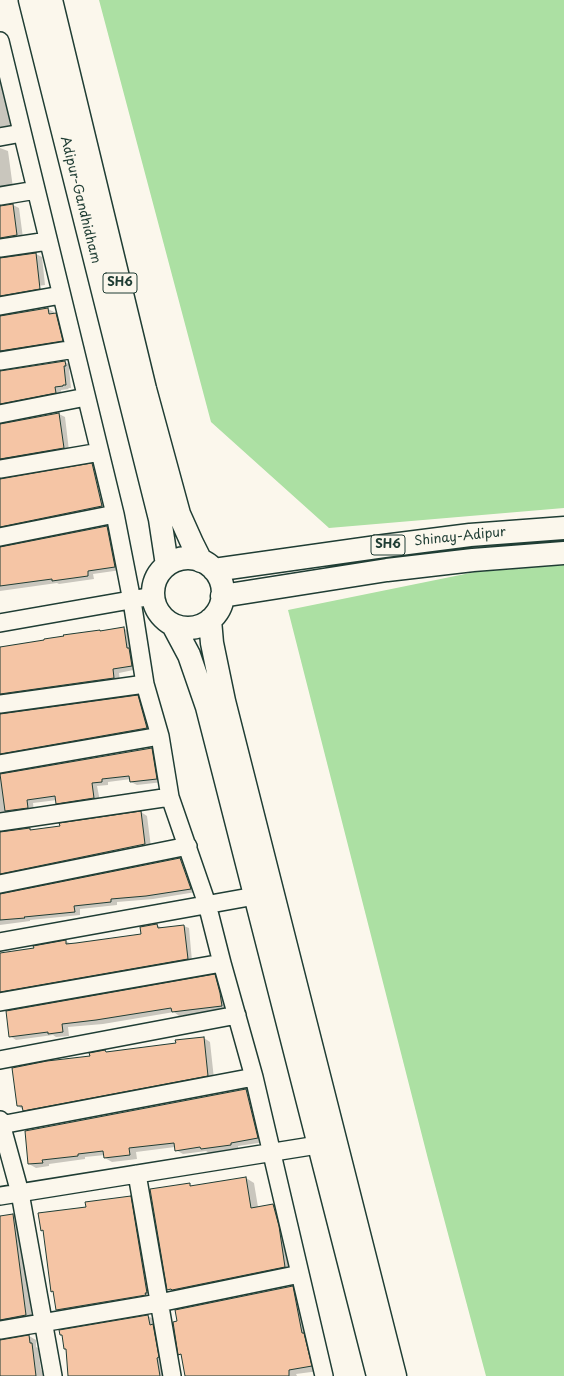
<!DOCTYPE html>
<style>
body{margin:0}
canvas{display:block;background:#fbf7ec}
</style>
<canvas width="564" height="1376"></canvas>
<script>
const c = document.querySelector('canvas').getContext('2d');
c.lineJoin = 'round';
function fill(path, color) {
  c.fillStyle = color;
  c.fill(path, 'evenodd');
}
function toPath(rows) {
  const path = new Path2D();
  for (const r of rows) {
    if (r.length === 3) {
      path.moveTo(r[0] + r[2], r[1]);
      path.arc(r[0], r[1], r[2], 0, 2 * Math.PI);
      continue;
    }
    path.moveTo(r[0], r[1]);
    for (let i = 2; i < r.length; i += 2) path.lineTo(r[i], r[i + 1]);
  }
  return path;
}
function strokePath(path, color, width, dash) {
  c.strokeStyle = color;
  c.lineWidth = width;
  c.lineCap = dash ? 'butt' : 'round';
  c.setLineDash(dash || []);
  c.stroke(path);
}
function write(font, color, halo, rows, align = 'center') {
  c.font = font + ' "Playpen Sans",sans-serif';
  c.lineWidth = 3;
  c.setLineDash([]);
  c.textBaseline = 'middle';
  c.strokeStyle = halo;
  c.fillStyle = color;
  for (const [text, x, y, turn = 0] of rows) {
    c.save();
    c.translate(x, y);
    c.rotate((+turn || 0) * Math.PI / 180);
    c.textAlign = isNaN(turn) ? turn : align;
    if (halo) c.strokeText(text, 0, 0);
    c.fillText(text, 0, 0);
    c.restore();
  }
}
const green = toPath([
 [99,0,564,0,564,508,329,528,211,422],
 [564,565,564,1376,486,1376,428,1159,288,610,475,572]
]);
const shadow = toPath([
 [0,73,3,74,12,129,0,132],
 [0,148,8,151,13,188,0,191],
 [13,205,19,208,23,238,0,243,0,206],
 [36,254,42,257,45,285,0,291,0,259],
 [48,309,54,312,54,314,62,317,68,344,0,356,0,317],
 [65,362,71,365,71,369,69,369,71,388,68,388,69,389,61,390,62,396,0,409,0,372],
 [59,414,65,417,69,451,0,464,0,425],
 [92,464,98,468,108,509,0,532,0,480],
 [107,527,113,530,121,570,93,574,94,579,59,584,57,583,0,591,0,548],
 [123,628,130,632,138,669,119,673,120,681,0,700,0,647,2,647],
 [138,696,144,700,153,731,0,760,0,715],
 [152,749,158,752,163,782,137,785,131,782,131,779,108,782,108,785,97,786,100,801,64,807,57,803,57,800,33,803,34,811,0,819,0,775],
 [141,812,147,816,151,847,0,879,0,832,30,829,34,831,61,827,60,824],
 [180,859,186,862,196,892,153,899,117,902,117,905,80,909,80,915,30,920,30,921,0,925,0,895],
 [157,925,162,928,184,926,189,928,192,961,4,994,0,992,0,954,35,948,66,941,71,944,142,935],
 [215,975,221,979,228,1009,179,1016,174,1012,103,1024,68,1027,69,1036,56,1037,53,1035,16,1040,10,1036],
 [204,1038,210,1042,214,1079,29,1114,18,1106,91,1056,105,1051,108,1053,177,1044],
 [246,1090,253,1094,265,1142,238,1146,238,1149,209,1153,206,1151,183,1154,176,1150,175,1147,136,1152,137,1159,112,1162,105,1158,105,1155,85,1157,85,1159,49,1164,49,1166,36,1168,29,1164,26,1131],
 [246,1178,254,1183,258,1207,273,1205,281,1210,293,1271,176,1294,168,1289,190,1185,193,1187],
 [130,1197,138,1201,154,1297,64,1314,57,1310,54,1292,52,1291,44,1231,42,1230],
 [13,1215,20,1219,32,1319,0,1326,0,1217],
 [292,1287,301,1291,319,1371,296,1374,297,1376,186,1376,183,1356,179,1354],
 [148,1316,155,1320,165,1376,69,1376,67,1350,65,1349,63,1336,61,1335],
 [29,1336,36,1340,36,1347,38,1348,41,1370,43,1371,43,1376,0,1376,0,1341]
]);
const building = toPath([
 [13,204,17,235,0,238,0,206,13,204],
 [36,253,40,289,0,296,0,258,36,253],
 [48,308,49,314,56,313,63,341,0,351,0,316,48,308],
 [65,361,66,366,64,366,66,385,63,385,63,386,55,387,56,393,0,404,0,371,65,361],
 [59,413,64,448,0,459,0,424,59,413],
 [92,463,102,506,0,527,0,479,92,463],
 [107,526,115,567,88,571,88,576,52,581,52,579,0,586,0,547,107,526],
 [124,627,127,648,129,648,132,666,113,669,114,678,0,694,0,647,44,640,44,639,64,636,63,635,100,630,100,631,124,627],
 [138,695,147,728,0,754,0,714,138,695],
 [152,748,157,779,130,782,129,776,102,779,102,782,92,783,94,798,56,804,55,796,27,800,28,808,5,811,0,774,152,748],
 [141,811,145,844,0,874,0,832,30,828,30,830,60,826,59,823,141,811],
 [180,858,191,889,146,896,111,899,111,902,74,906,75,912,24,917,25,918,0,920,0,894,180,858],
 [157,924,158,928,184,925,188,959,0,992,0,953,34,948,33,946,66,940,66,944,76,943,141,934,140,927,157,924],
 [215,974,220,993,222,1006,172,1012,171,1008,96,1020,62,1024,63,1032,48,1034,48,1032,9,1037,6,1011,215,974],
 [204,1037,208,1076,23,1111,22,1106,17,1106,12,1068,47,1061,90,1056,89,1053,105,1050,106,1052,176,1043,175,1040,204,1037],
 [246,1089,258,1138,231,1143,231,1145,201,1149,200,1147,175,1151,174,1143,129,1148,130,1155,104,1158,103,1151,78,1154,78,1156,42,1160,43,1163,28,1164,25,1131,246,1089],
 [246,1177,251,1208,273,1204,279,1226,285,1267,172,1290,171,1289,167,1290,150,1189,190,1183,190,1186,246,1177],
 [131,1196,147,1293,145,1293,146,1295,56,1310,53,1291,51,1292,43,1230,41,1231,38,1213,86,1207,85,1202,131,1196],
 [13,1214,26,1315,0,1320,0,1216,13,1214],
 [293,1286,302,1333,304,1333,312,1366,289,1370,289,1376,185,1376,181,1354,178,1355,173,1322,177,1321,175,1310,293,1286],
 [148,1315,150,1325,153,1324,159,1357,157,1358,160,1376,68,1376,66,1349,64,1349,62,1335,60,1335,59,1330,148,1315],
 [29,1335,30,1343,32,1343,36,1376,0,1376,0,1340,29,1335]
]);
const minor = toPath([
 [0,41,115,514,132,601,145,684,160,736,170,797,207,904,222,963,254,1077,324,1376],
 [0,137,22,133],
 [0,196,36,190],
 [0,248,48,241],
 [0,306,61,295],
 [0,361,75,349],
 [0,414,86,397],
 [0,469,100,452],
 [0,537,115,514],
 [0,623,153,596],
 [0,704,145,684],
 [0,764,160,736],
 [0,822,170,797],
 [0,884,188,846],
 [0,942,255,896],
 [0,1002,222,963],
 [0,1060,237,1015],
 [0,1120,20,1193,53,1376],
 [1,1125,254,1077],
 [137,1174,172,1376],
 [0,1196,330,1143],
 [0,1330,159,1303,300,1274]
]);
const major = toPath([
 [30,0,160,519,167,565],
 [51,0,145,389,179,514,192,543,201,561],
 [188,593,35],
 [214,570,384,546,470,535,564,528],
 [222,596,387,570,473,560,564,553],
 [210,620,212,643,224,701,395,1376],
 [173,625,189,655,207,707,378,1376]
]);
const shields = [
 [120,283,34],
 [388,545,34]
];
const shieldNames = [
 ["SH6",120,283],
 ["SH6",388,545]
];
const streetNames = [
 ["Adipur-Gandhidham",80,200,76],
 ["Shinay-Adipur",460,537,-6]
];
fill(green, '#ace0a3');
fill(shadow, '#0003');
fill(building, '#f5c5a5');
strokePath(building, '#1f3d34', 1);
strokePath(minor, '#1f3d34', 20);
strokePath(major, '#1f3d34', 25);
strokePath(minor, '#fbf7ec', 17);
strokePath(major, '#fbf7ec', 22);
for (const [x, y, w] of shields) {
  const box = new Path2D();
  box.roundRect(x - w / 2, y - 10, w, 20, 3);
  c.fillStyle = '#fbf7ec';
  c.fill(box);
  strokePath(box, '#1f3d34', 1);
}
write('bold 12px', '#1f3d34', null, shieldNames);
write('13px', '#1f3d34', '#fbf7ec', streetNames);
</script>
